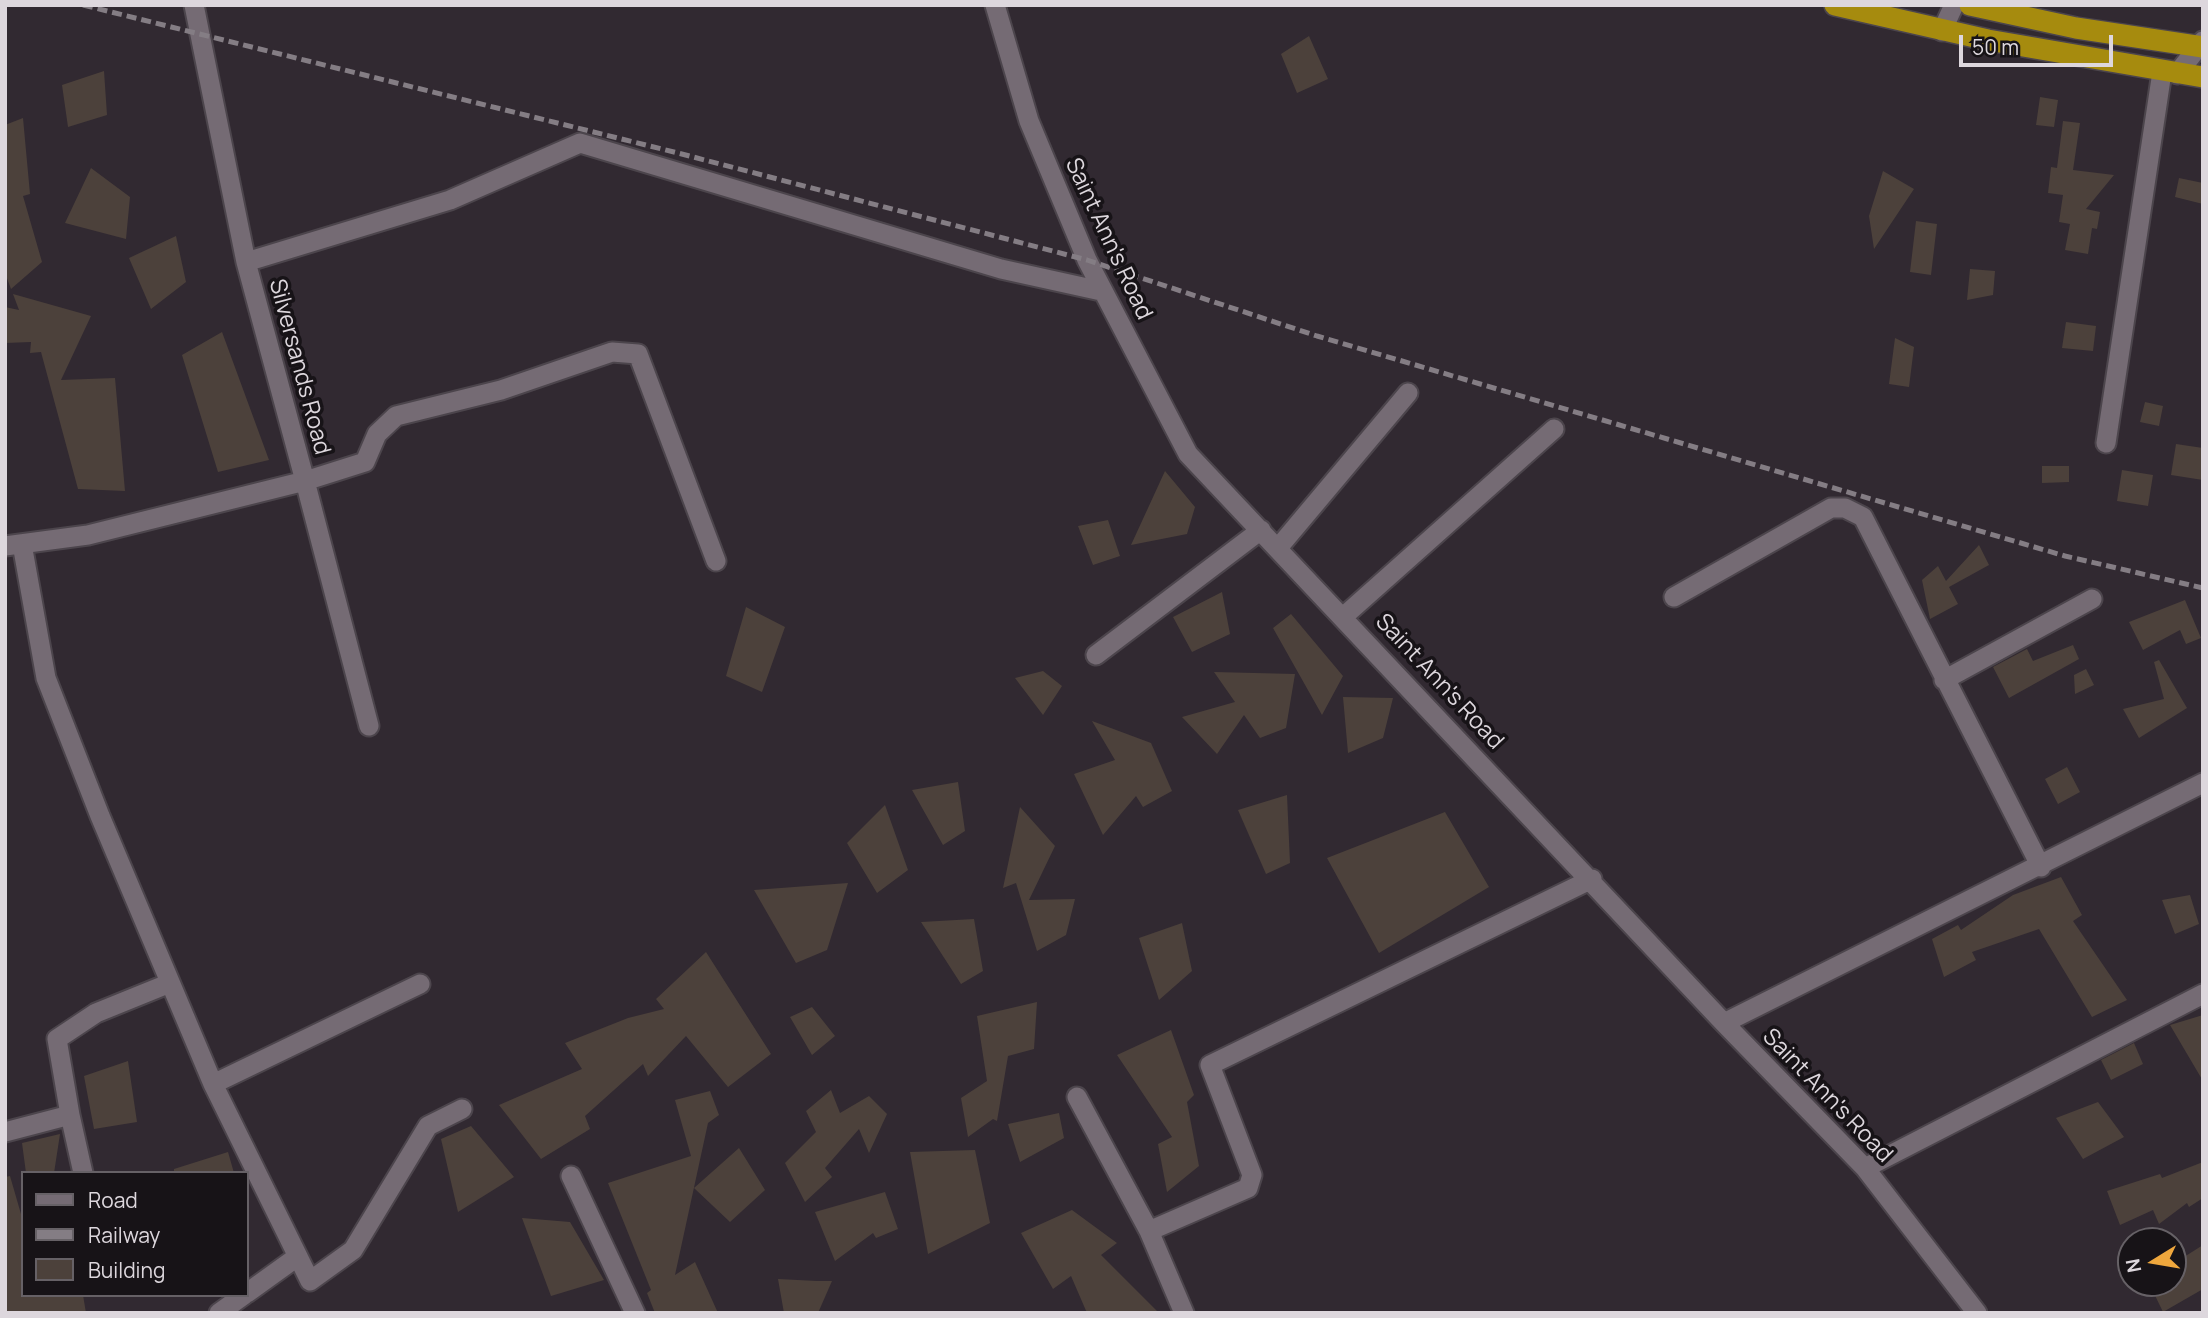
<!DOCTYPE html>
<style>
body{margin:0}
#map{position:relative;width:2208px;height:1318px;overflow:hidden;background:#312931;font-family:Manrope,sans-serif}
canvas{display:block}
.frame{position:absolute;inset:0;border:7px solid #ddd7dd;pointer-events:none}
.legend{position:absolute;left:21px;top:1171px;width:228px;height:126px;box-sizing:border-box;background:#171317;border:2px solid #666166;margin:0;padding:9px 12px;list-style:none;font-size:21px;color:#ddd7dd}
.legend li{display:flex;align-items:center;gap:14px;height:35px}
.legend b{width:35px;border:2px solid #666166}
.north{position:absolute;left:2117px;top:1227px;width:70px;height:70px;box-sizing:border-box;background:#171317;border:2px solid #666166;border-radius:50%;rotate:259deg;font-size:19px;font-weight:700;line-height:28px;text-align:center;color:#ddd7dd}
.north::after{content:'';display:block;margin:auto;width:24px;height:32px;background:#efa73d;clip-path:polygon(50% 0,100% 100%,50% 72%,0 100%)}
.scale{position:absolute;left:1959px;top:35px;width:154px;height:32px;box-sizing:border-box;border:4px solid #ddd7dd;border-top:0;padding-left:9px;font-size:21px;line-height:24px;white-space:nowrap;color:#ddd7dd;-webkit-text-stroke:5px #171317;paint-order:stroke}
</style>
<div id="map">
<canvas width="2208" height="1318"></canvas>
<div class="frame"></div>
<ul class="legend">
<li><b style="height:9px;background:#756b74"></b>Road</li>
<li><b style="height:9px;background:#847d84"></b>Railway</li>
<li><b style="height:19px;background:#4c413b"></b>Building</li>
</ul>
<div class="north">N</div>
<div class="scale">50 m</div>
</div>
<script>
const c = document.querySelector('canvas').getContext('2d');
c.lineJoin = 'round';
function fill(path, color) {
  c.fillStyle = color;
  c.fill(path, 'evenodd');
}
function toPath(rows) {
  const path = new Path2D();
  for (const r of rows) {
    path.moveTo(r[0], r[1]);
    for (let i = 2; i < r.length; i += 2) path.lineTo(r[i], r[i + 1]);
  }
  return path;
}
function strokePath(path, color, width, dash) {
  c.strokeStyle = color;
  c.lineWidth = width;
  c.lineCap = dash ? 'butt' : 'round';
  c.setLineDash(dash || []);
  c.stroke(path);
}
function write(font, color, halo, rows, align = 'center') {
  c.font = font + ' Manrope,sans-serif';
  c.lineWidth = 7;
  c.setLineDash([]);
  c.textBaseline = 'middle';
  c.strokeStyle = halo;
  c.fillStyle = color;
  for (const [text, x, y, turn = 0] of rows) {
    c.save();
    c.translate(x, y);
    c.rotate((+turn || 0) * Math.PI / 180);
    c.textAlign = isNaN(turn) ? turn : align;
    if (halo) c.strokeText(text, 0, 0);
    c.fillText(text, 0, 0);
    c.restore();
  }
}
const building = toPath([
 [1309,36,1328,79,1297,93,1281,54],
 [104,71,107,115,68,127,62,85],
 [2040,97,2058,100,2054,127,2036,125],
 [23,118,30,194,23,196,42,262,11,289,5,273,5,125],
 [2063,121,2080,123,2073,170,2114,175,2086,209,2100,212,2097,229,2092,228,2088,254,2065,250,2070,224,2059,222,2063,195,2048,193,2051,167,2057,168],
 [91,168,130,197,126,239,65,223],
 [1883,171,1914,189,1874,249,1869,216],
 [2179,178,2203,183,2203,204,2175,197],
 [1916,221,1937,224,1931,275,1910,272],
 [176,236,186,282,151,309,129,258],
 [1970,269,1995,271,1993,295,1967,300],
 [13,294,91,316,61,380,115,378,125,491,78,489,41,352,30,353,31,342,5,343,5,307,19,310],
 [2066,322,2096,326,2093,351,2062,348],
 [222,332,269,460,218,472,182,355],
 [1895,338,1914,347,1909,387,1889,384],
 [2145,402,2163,406,2159,426,2140,422],
 [2176,444,2203,448,2203,480,2171,475],
 [2042,466,2069,466,2069,482,2042,483],
 [2122,470,2153,475,2148,506,2117,501],
 [1165,471,1195,507,1187,534,1131,545],
 [1108,520,1120,556,1093,565,1078,526],
 [1979,545,1989,565,1949,587,1958,604,1930,619,1922,580,1938,566,1946,581],
 [1222,592,1230,634,1192,652,1173,617],
 [2185,600,2201,638,2186,644,2180,630,2143,650,2129,622],
 [746,607,785,627,762,692,726,676],
 [1291,614,1343,676,1322,715,1273,628],
 [2073,645,2079,659,2009,698,1993,667,2027,649,2033,661],
 [2159,660,2187,708,2139,738,2123,709,2164,699,2154,662],
 [2086,669,2094,685,2075,694,2074,675],
 [1043,671,1062,686,1043,715,1015,678],
 [1214,672,1295,674,1286,728,1260,738,1244,715,1217,754,1182,717,1235,702],
 [1343,697,1393,698,1383,738,1348,753],
 [1092,721,1151,743,1172,791,1143,807,1136,796,1103,835,1074,774,1115,760],
 [2067,767,2080,792,2058,804,2045,779],
 [958,782,965,831,943,845,912,790],
 [1287,795,1290,863,1266,874,1238,810],
 [885,805,908,870,877,893,847,843],
 [1020,807,1055,846,1029,900,1075,899,1066,935,1037,951,1016,883,1003,888],
 [1445,812,1489,887,1379,953,1327,858],
 [2061,877,2082,915,2073,921,2127,1000,2092,1017,2039,929,1972,952,1976,960,1944,977,1932,939,1958,925,1961,930,2013,895],
 [848,883,827,950,796,963,754,890],
 [2190,895,2199,924,2175,934,2162,900],
 [974,919,983,971,961,984,921,922],
 [1182,923,1192,971,1159,1000,1139,938],
 [706,952,771,1054,728,1087,686,1036,648,1076,643,1064,585,1116,590,1129,541,1159,499,1105,582,1069,565,1043,628,1018,664,1009,656,999],
 [1037,1002,1034,1049,1008,1056,997,1121,993,1119,968,1137,961,1098,987,1081,977,1016],
 [812,1007,835,1036,812,1055,790,1017],
 [2203,1015,2203,1081,2170,1025],
 [1171,1030,1194,1095,1187,1102,1199,1166,1167,1192,1158,1144,1172,1137,1117,1055],
 [2134,1043,2143,1064,2111,1080,2101,1060],
 [128,1061,137,1122,94,1129,84,1076],
 [831,1090,840,1113,869,1096,887,1114,869,1153,859,1129,825,1168,832,1177,805,1202,785,1163,816,1132,806,1111],
 [710,1091,719,1115,708,1123,675,1275,695,1262,718,1313,655,1313,647,1293,651,1290,608,1183,691,1156,675,1100],
 [2098,1102,2124,1137,2083,1159,2056,1118],
 [1059,1113,1064,1138,1020,1162,1008,1124],
 [471,1126,514,1177,458,1212,441,1139],
 [60,1134,54,1173,26,1173,22,1143],
 [739,1148,765,1190,730,1222,694,1188],
 [975,1150,990,1223,928,1254,910,1152],
 [228,1152,234,1173,174,1173,174,1169],
 [2203,1162,2203,1198,2189,1207,2187,1203,2159,1224,2153,1210,2120,1225,2107,1191,2160,1174,2162,1178],
 [10,1176,23,1221,23,1295,83,1295,86,1313,5,1313,5,1177],
 [885,1192,898,1229,876,1238,873,1233,835,1261,815,1212],
 [1072,1210,1117,1243,1101,1255,1159,1313,1087,1313,1071,1276,1053,1289,1021,1233],
 [522,1218,570,1222,604,1280,551,1296],
 [2203,1245,2203,1289,2163,1312,2149,1283,2173,1283,2173,1264],
 [778,1279,817,1281,832,1281,818,1313,784,1313]
]);
const minor = toPath([
 [995,5,1029,121,1087,260,1188,454,1724,1023,1865,1168,1977,1313],
 [1942,31,1954,5],
 [2177,74,2203,41],
 [246,262,450,200,580,143,1001,269,1101,291],
 [2106,443,2162,72],
 [22,544,46,678,100,816,213,1084],
 [5,546,88,535,305,481,246,262,194,5],
 [1278,548,1408,393],
 [1674,597,1831,508,1845,508,1863,517,2041,867],
 [1343,617,1554,429],
 [1096,655,1261,530],
 [1944,680,2092,599],
 [369,726,305,481,365,462,377,434,396,416,501,390,612,352,638,354,716,561],
 [420,984,213,1084,310,1281,353,1250,428,1126,462,1109],
 [1724,1023,2203,783],
 [1077,1097,1149,1231,1184,1313],
 [70,1115,83,1173],
 [5,1132,70,1115,57,1039,96,1013,170,983],
 [1865,1168,2203,994],
 [571,1176,635,1313],
 [1149,1231,1248,1188,1252,1175,1210,1065,1592,879],
 [247,1293,297,1257],
 [219,1313,244,1295]
]);
const highway = toPath([
 [1835,5,1988,40,2203,77],
 [1970,5,2076,28,2203,47]
]);
const rail = toPath([
 [83,5,678,153,1087,260,1317,336,2065,556,2203,588]
]);
const streetNames = [
 ["Saint Ann's Road",1108,239,65],
 ["Silversands Road",299,367,75],
 ["Saint Ann's Road",1439,682,47],
 ["Saint Ann's Road",1827,1096,46]
];
fill(building, '#4c413b');
strokePath(minor, '#4c454c', 23);
strokePath(highway, '#4c454c', 24);
strokePath(minor, '#756b74', 19);
strokePath(highway, '#a68b0e', 21);
strokePath(rail, '#847d84', 5, [10, 5]);
write('23px', '#ddd7dd', '#171317', streetNames);
</script>
